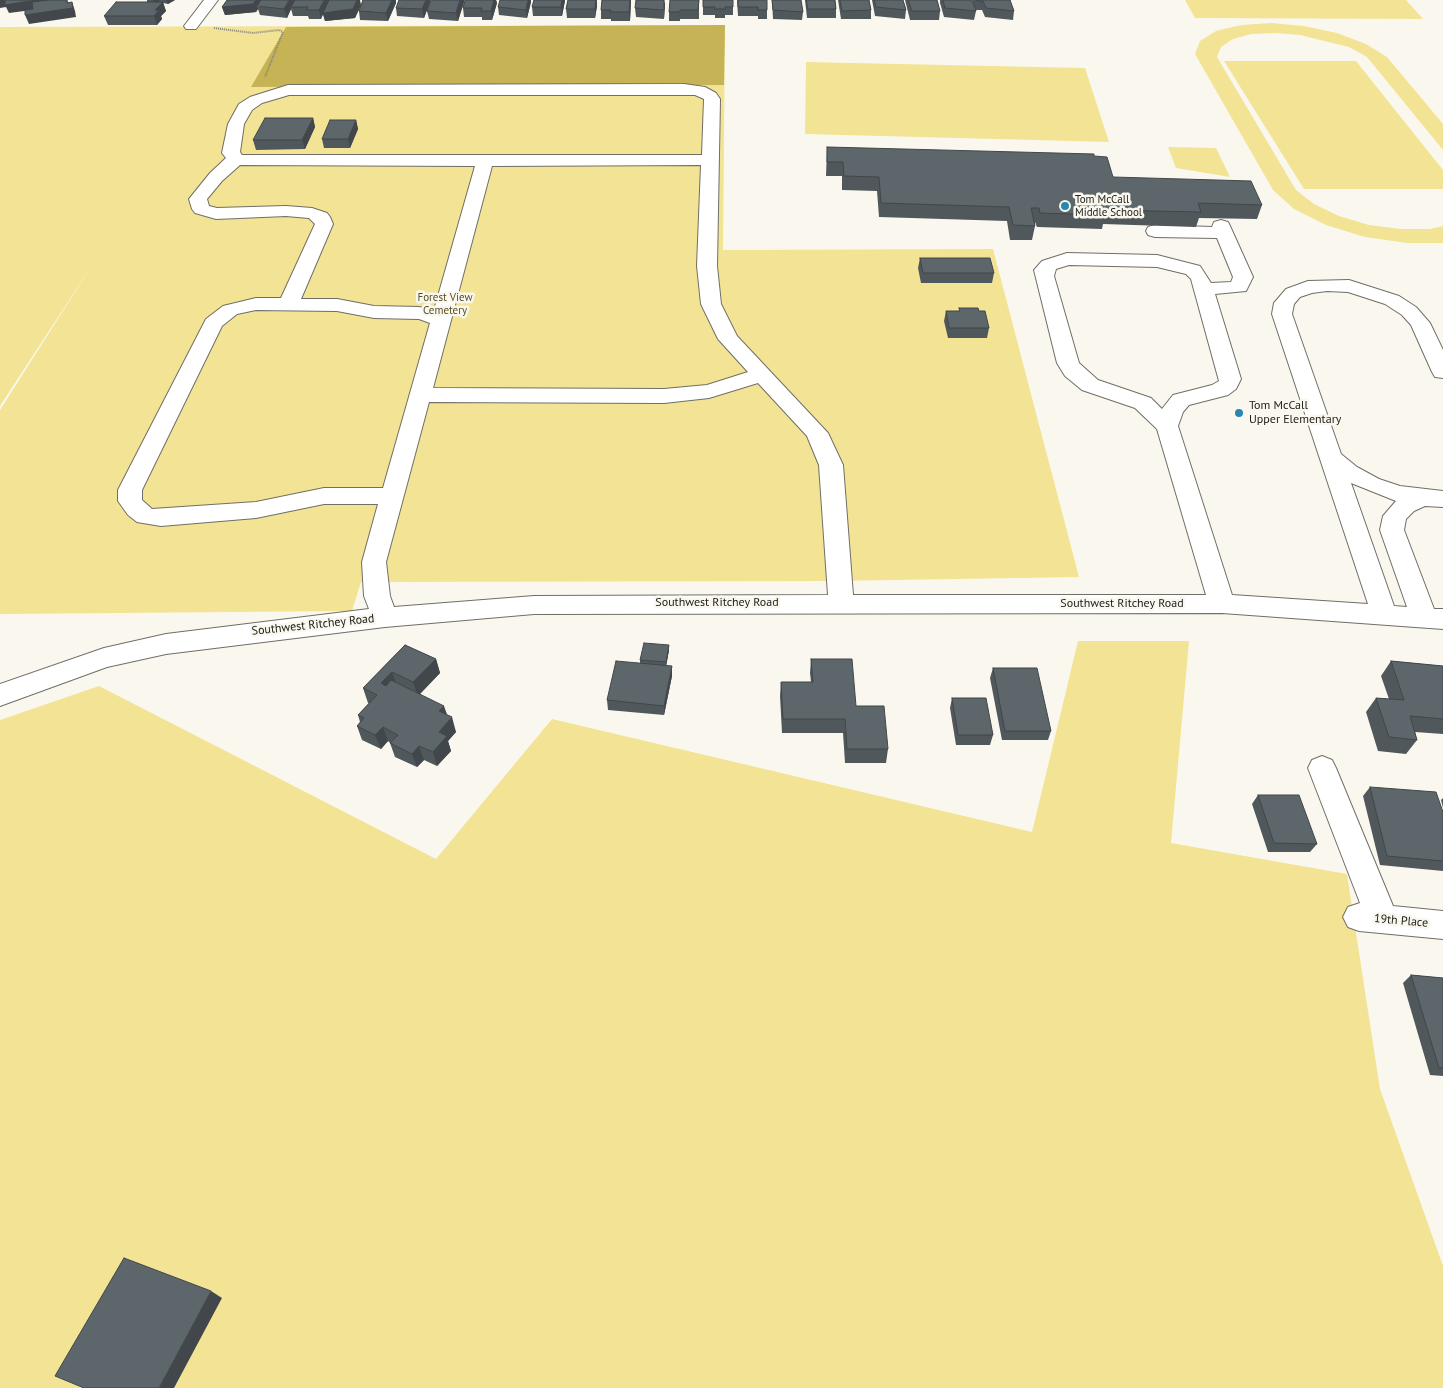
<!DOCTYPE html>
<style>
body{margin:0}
canvas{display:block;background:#faf8ee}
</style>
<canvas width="1443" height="1388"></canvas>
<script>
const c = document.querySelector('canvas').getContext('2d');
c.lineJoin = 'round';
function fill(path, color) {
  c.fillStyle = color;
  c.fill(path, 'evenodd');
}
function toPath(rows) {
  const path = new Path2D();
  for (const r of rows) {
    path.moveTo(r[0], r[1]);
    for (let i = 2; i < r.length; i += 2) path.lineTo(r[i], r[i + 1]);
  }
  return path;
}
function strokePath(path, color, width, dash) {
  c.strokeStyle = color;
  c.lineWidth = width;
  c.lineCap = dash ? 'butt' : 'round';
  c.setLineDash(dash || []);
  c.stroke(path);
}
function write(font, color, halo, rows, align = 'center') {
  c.font = font + ' "PT Sans",sans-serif';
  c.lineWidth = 5;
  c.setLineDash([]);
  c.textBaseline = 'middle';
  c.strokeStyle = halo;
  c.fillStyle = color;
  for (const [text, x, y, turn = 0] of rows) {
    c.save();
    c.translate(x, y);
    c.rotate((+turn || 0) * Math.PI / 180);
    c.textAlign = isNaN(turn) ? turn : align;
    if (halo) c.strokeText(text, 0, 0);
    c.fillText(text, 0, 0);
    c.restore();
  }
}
const green = toPath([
 [1185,0,1406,0,1423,19,1195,18],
 [1271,23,1304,26,1337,33,1366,44,1387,57,1443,124,1443,150,1367,57,1349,47,1300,35,1275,33,1251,34,1233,39,1221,47,1217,57,1296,190,1314,204,1339,216,1369,225,1401,229,1430,229,1443,226,1443,243,1407,243,1365,237,1326,225,1294,209,1273,190,1195,54,1200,41,1216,31,1241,25],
 [725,25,723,250,993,249,1079,577,832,581,361,582,352,611,0,614,0,410,94,262,0,406,0,27],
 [1224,61,1356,61,1443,170,1443,189,1304,189],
 [806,62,1085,68,1109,142,805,134],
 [1168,147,1216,148,1230,177,1176,168],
 [1078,641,1189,641,1171,843,1347,874,1380,1089,1443,1266,1443,1388,0,1388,0,720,99,686,436,859,552,719,1032,832]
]);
const forest = toPath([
 [725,25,724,85,251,87,286,27]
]);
const path = toPath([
 [214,28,253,33,279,30,283,32,265,77]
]);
const minor = toPath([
 [204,0,218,0,196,29,186,29,184,26,204,0],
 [684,84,705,87,716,93,720,99,717,266,721,304,737,336,828,433,843,465,853,595,1206,595,1157,429,1135,408,1082,390,1065,376,1057,363,1034,270,1042,261,1067,253,1157,255,1200,266,1211,283,1231,282,1233,277,1217,238,1155,237,1148,235,1146,231,1148,227,1155,225,1212,227,1214,222,1221,220,1228,222,1230,226,1253,277,1246,291,1215,294,1241,379,1236,389,1228,395,1189,405,1183,412,1178,426,1232,595,1368,604,1272,314,1274,303,1286,289,1308,281,1349,280,1399,296,1416,307,1430,323,1443,350,1443,378,1435,377,1432,372,1411,325,1402,315,1385,304,1348,292,1327,291,1312,293,1300,297,1294,304,1292,314,1341,454,1357,467,1379,479,1400,486,1443,491,1443,507,1425,506,1414,511,1406,519,1404,530,1434,609,1443,609,1443,629,1222,613,534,614,385,627,166,654,107,667,0,706,0,684,104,648,166,634,369,609,364,596,362,562,378,504,324,504,256,518,161,526,137,522,128,515,118,501,118,490,206,319,223,306,256,298,281,298,315,224,309,218,286,216,216,219,195,213,192,209,189,199,210,173,226,158,222,153,228,124,239,104,250,97,288,85,684,84],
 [289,95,695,95,704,99,702,155,242,155,240,152,244,124,252,110,262,103,289,95],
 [240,165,475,166,434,310,419,307,374,306,337,299,301,299,333,224,330,217,327,213,312,208,286,206,217,208,209,206,207,199,222,181,240,165],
 [701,165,697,266,701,304,718,339,748,372,707,385,664,389,433,388,492,166,701,165],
 [1069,265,1157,267,1186,274,1191,279,1219,381,1212,385,1173,395,1162,409,1151,398,1098,380,1079,363,1054,276,1056,269,1069,265],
 [256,310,337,311,374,318,419,319,430,323,383,488,324,488,256,502,152,509,142,500,142,490,222,326,237,314,256,310],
 [758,383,807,436,819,465,828,595,534,596,394,607,390,596,386,562,429,402,664,403,709,398,758,383],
 [1351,483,1396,501,1383,516,1380,530,1407,607,1394,606,1351,483],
 [1322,756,1332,760,1336,768,1393,906,1443,911,1443,939,1359,931,1348,927,1343,917,1348,907,1360,903,1308,768,1312,760,1322,756]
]);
const wall = toPath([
 [147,0,175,0,168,4,163,3,166,11,161,16,162,19,157,25,108,25,104,16,147,2],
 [363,0,396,0,396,3,388,21,360,20,359,11],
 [465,0,496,0,497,3,492,20,482,20,482,17,464,17,463,8],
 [534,0,565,0,562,16,533,16,532,7],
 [568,0,597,0,597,6,595,18,567,18,566,9],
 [602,0,631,0,630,21,611,21,611,19,601,19,601,10],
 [699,0,699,19,680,19,680,21,669,21,669,12],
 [703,0,733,0,733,15,725,15,725,18,715,18,715,15,703,15],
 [737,0,767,10,767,19,758,19,758,16,738,16],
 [772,0,801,0,803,12,802,20,773,19],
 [805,0,835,0,836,9,836,18,807,18],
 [838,0,869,0,871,10,871,19,841,19],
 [872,0,903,0,906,10,905,19,875,16],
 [905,0,937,0,940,11,939,20,910,20],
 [940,0,972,0,976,11,974,20,944,17,940,3],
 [973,0,1010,0,1014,11,1013,20,985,17,982,10,975,10,973,3],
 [430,2,424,18,397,16,396,8],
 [464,2,458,21,429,19,427,11],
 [531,2,527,18,499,15,498,7],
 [665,4,664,19,636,17,635,8],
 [361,5,355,18,325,21,323,14,321,19,309,19,308,16,293,16,291,9,287,18,260,15,258,9,256,12,225,15,222,7],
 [313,118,315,127,305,149,256,150,253,140],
 [356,120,358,129,350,148,324,148,322,139],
 [827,147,1094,156,1113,177,1262,205,1257,219,1199,218,1196,227,1103,224,1102,229,1037,227,1035,222,1035,226,1032,240,1010,240,1007,221,879,217,877,191,842,190,842,176,826,176],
 [920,258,994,273,992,283,921,283,918,268],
 [959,308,979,311,989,328,987,338,948,338,944,321,946,311,959,311],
 [405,645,436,659,440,673,420,694,447,715,456,732,448,741,451,751,437,766,424,760,417,767,395,757,390,743,388,741,381,749,362,740,357,726,360,722,358,715,369,703,368,703,363,688],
 [669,650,666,666,672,666,672,676,664,715,608,710,607,700,640,663,640,660],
 [811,659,856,706,888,749,886,763,845,763,843,733,782,733,780,696,781,682,811,682,810,673],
 [1391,661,1443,666,1443,734,1415,732,1417,740,1406,754,1378,751,1366,712,1376,698,1389,699,1381,676],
 [993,668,1051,731,1048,740,1002,740,990,678],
 [952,698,993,735,990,745,956,745,950,708],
 [1370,787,1443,812,1443,871,1380,865,1363,796],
 [1258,795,1317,844,1310,852,1268,852,1252,804],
 [1443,798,1443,808,1441,800],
 [1411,975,1443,978,1443,1076,1430,1075,1403,983]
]);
const shadedWall = toPath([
 [0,0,54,0,55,7,9,13,6,7,0,8],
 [67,0,70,6,72,2,75,11,76,17,29,24,25,15],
 [153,0,159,0,159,2,155,4],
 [166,0,175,0,168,4],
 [256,0,262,0,257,6,258,9,256,12,225,15,222,7],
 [289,0,296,0,291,7,291,9,287,18,284,9],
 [324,0,360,0,361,5,355,18,325,21,323,14,321,19,319,10],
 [392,0,396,0,396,3,388,21,386,13],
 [426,0,430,0,430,2,424,18,422,9],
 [460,0,464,0,464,2,458,21,456,13],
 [494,0,496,0,497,3,492,20,491,11],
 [528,0,531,0,531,2,527,18,526,10],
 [562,0,565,0,565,1,562,16,561,7],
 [596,0,597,6,595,18,595,9],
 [630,0,631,0,630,21,629,12],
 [664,0,665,4,664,19],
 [163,2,166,11,161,16,162,19,157,25,154,16,155,10],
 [313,118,315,127,305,149,302,140],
 [356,120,358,129,350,148,348,139],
 [669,645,669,650,666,667,666,662],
 [436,659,440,673,418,696,413,682],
 [672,666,672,676,664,715,664,706],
 [392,672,397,686,386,697,381,683],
 [444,706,449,720,439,711],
 [452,717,456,732,448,741,451,751,437,766,433,752,439,732],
 [383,727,388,741,381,749,375,735],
 [419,746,424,760,417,767,412,754],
 [211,1291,222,1298,174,1388,159,1388]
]);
const building = toPath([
 [5,0,37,0,5,5,5,0],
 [49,0,67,0,67,3,72,2,73,8,25,15,25,10,33,9,32,2,49,0],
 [227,0,256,0,253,4,222,7,227,0],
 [261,0,289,0,284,9,257,6,261,0],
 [295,0,324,0,319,10,307,10,308,7,291,7,295,0],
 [329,0,357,0,353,9,323,13,329,0],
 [363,0,392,0,386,13,359,11,363,0],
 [399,0,426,0,422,9,396,8,399,0],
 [431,0,460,0,456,13,427,11,431,0],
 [465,0,494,0,491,11,481,11,482,8,463,8,465,0],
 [500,0,528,0,526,10,498,7,500,0],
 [534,0,562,0,561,7,532,7,534,0],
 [568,0,596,0,595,9,566,9,568,0],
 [602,0,630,0,629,12,610,12,611,10,601,10,602,0],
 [636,0,664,0,664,10,635,8,636,0],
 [670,0,699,0,698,10,680,10,680,12,669,12,670,0],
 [703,0,733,0,733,7,725,7,725,9,715,9,715,7,703,7,703,0],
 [738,0,767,0,767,10,758,10,758,7,738,7,738,0],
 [772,0,801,0,803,12,773,10,772,0],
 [806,0,835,0,836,9,808,9,806,0],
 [840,0,869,0,871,10,842,11,840,0],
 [874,0,903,0,906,10,876,7,874,0],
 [908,0,937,0,940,11,912,11,908,0],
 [943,0,972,0,976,11,945,8,943,0],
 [976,0,1010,0,1014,11,986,8,983,1,977,1,976,0],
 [116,2,163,2,155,10,159,10,154,16,104,16,116,2],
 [265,118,313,118,302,140,253,140,265,118],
 [330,120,356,120,348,139,322,139,330,120],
 [827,147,1094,154,1094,156,1107,157,1113,177,1251,181,1262,205,1198,203,1201,212,1104,210,1106,215,1040,213,1039,208,1031,208,1035,226,1013,225,1009,207,881,203,879,177,844,176,843,162,827,162,827,147],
 [920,258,990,258,994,273,923,273,920,258],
 [959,308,978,308,979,311,985,311,989,328,949,328,946,311,960,311,959,308],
 [644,643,669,645,666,662,640,660,644,643],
 [405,645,436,659,413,682,392,672,381,683,386,686,391,680,444,706,439,711,452,717,439,732,447,736,433,752,419,746,412,754,390,743,398,735,383,727,375,735,357,726,364,718,358,715,377,695,363,688,405,645],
 [811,659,852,659,856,706,884,706,888,749,847,749,845,719,783,719,781,682,813,682,811,659],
 [616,661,672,666,664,706,607,700,616,661],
 [1391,661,1443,666,1443,719,1410,716,1417,740,1389,737,1376,698,1404,700,1391,661],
 [993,668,1037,668,1051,731,1005,731,993,668],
 [952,698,986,698,993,735,958,735,952,698],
 [1370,787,1436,792,1443,812,1443,861,1387,856,1370,787],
 [1258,795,1299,795,1317,844,1274,843,1258,795],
 [1411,975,1443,978,1443,1068,1439,1068,1411,975],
 [124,1258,211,1291,159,1388,84,1388,55,1376,124,1258]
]);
const markers = [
 [1065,206,5,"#2787b2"],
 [1239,413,5,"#2787b2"]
];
const farPoinames = [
 ["Tom McCall",1075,200],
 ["Middle School",1075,213]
];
const farParknames = [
 ["Forest View",445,298],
 ["Cemetery",445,311]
];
const poiNames = [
 ["Tom McCall",1249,406],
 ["Upper Elementary",1249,420]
];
const streetNames = [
 ["Southwest Ritchey Road",717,603],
 ["Southwest Ritchey Road",1122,604],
 ["Southwest Ritchey Road",313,625,-6],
 ["19th Place",1401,921,5]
];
fill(green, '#f3e395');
fill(forest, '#c6b355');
strokePath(minor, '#706e65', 2);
strokePath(path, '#86847d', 2, [1, 1]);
fill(minor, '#fff');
fill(wall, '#50585c');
fill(shadedWall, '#41474b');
fill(building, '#5d666b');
strokePath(building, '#41474b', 1);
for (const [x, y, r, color] of markers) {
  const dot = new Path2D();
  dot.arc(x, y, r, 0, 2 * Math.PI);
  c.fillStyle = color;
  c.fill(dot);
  strokePath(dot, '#faf8ee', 2);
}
write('11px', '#21201c', '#faf8ee', farPoinames, 'left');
write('11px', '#554d25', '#faf8ee', farParknames);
write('12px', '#21201c', '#faf8ee', poiNames, 'left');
write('12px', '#21201c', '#faf8ee', streetNames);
</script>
